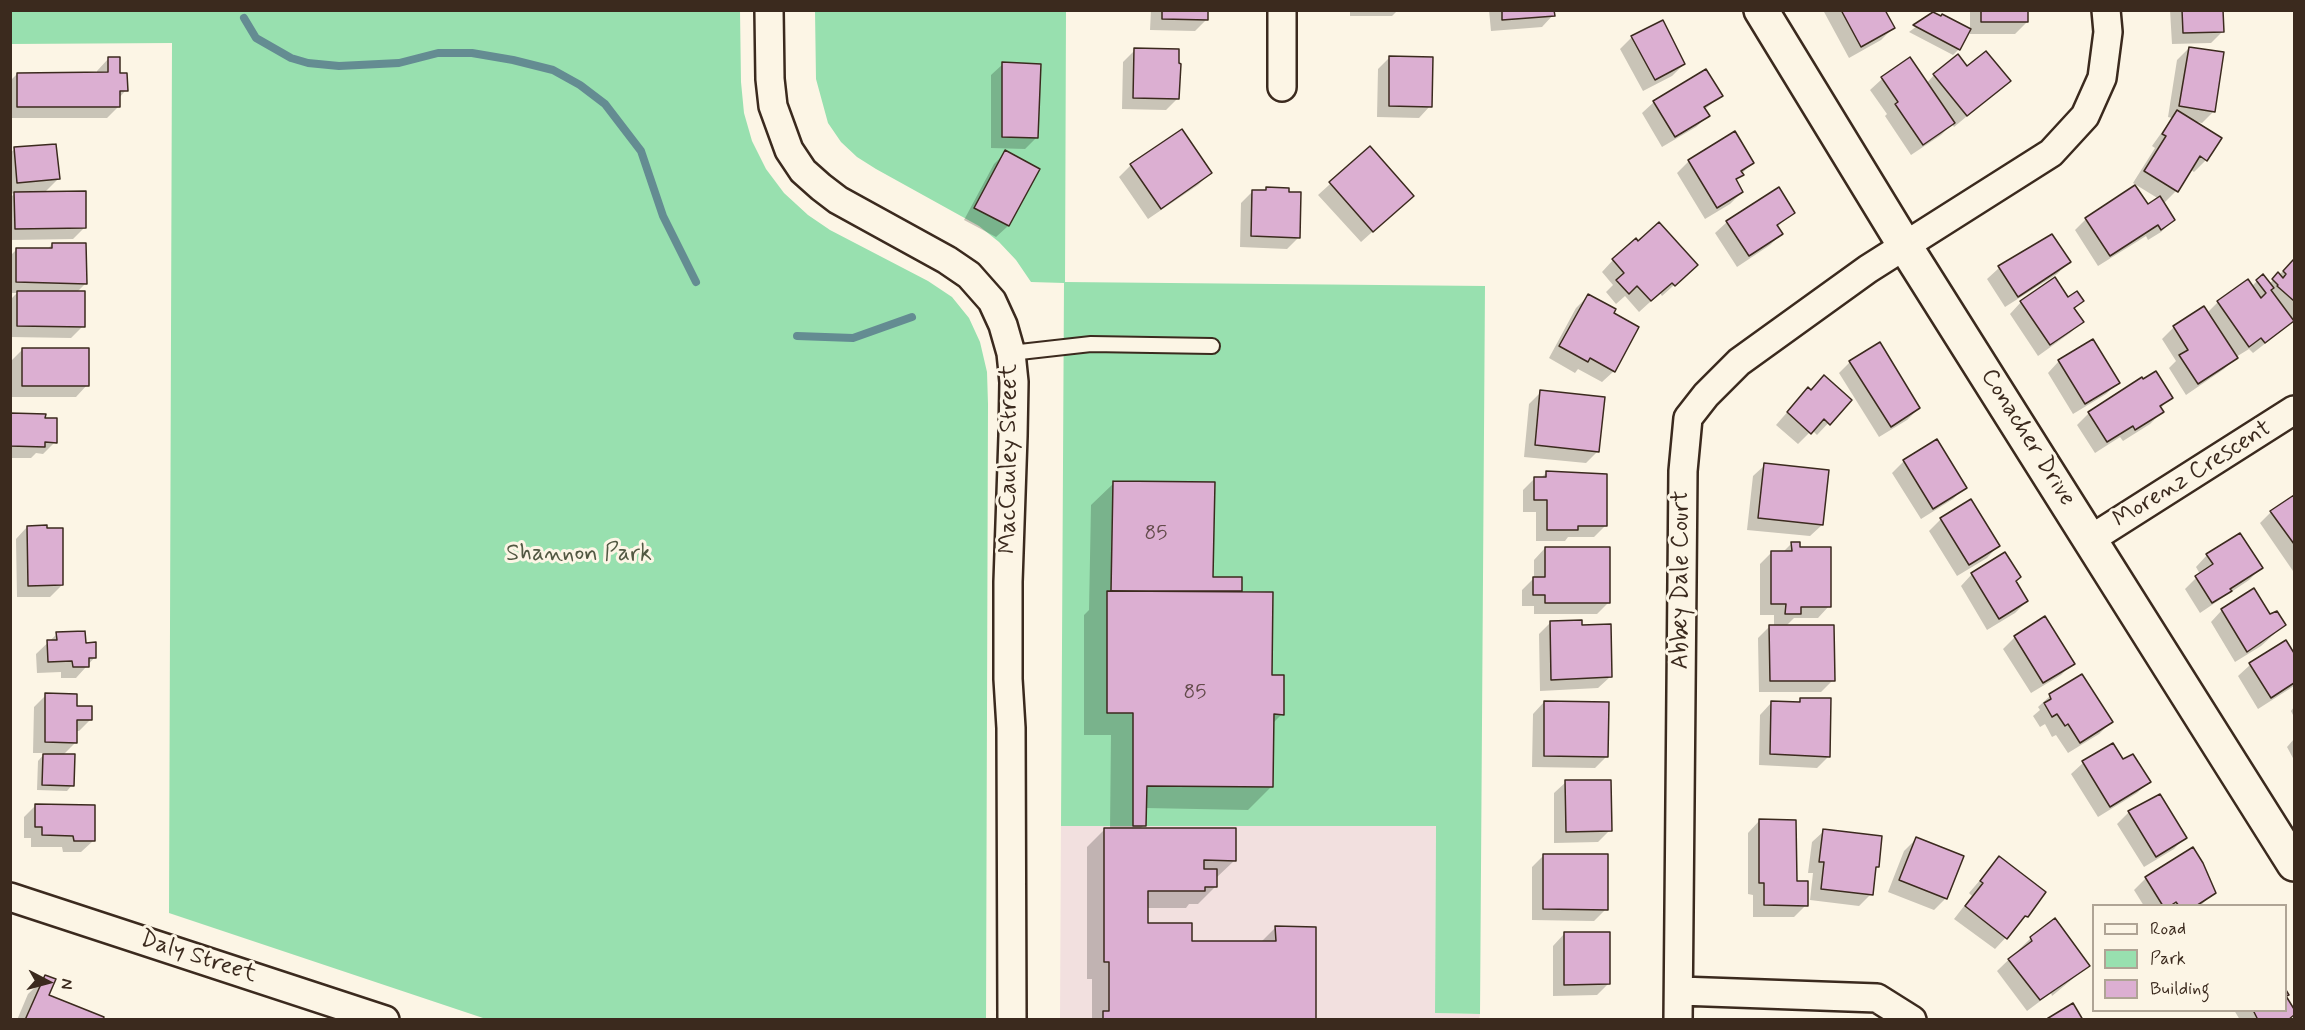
<!DOCTYPE html>
<style>
body{margin:0}
#map{position:relative;width:2305px;height:1030px;overflow:hidden;background:#fcf5e5;font-family:Mynerve,sans-serif}
canvas{display:block}
.frame{position:absolute;inset:0;border:12px solid #3b2a1e;pointer-events:none}
.legend{position:absolute;left:2092px;top:904px;width:195px;height:108px;box-sizing:border-box;background:#fcf5e5;border:2px solid #afa495;margin:0;padding:8px 10px;list-style:none;font-size:18px;color:#3b2a1e}
.legend li{display:flex;align-items:center;gap:12px;height:30px}
.legend b{width:30px;border:2px solid #afa495}
.north{position:absolute;left:18px;top:952px;width:60px;height:60px;-webkit-text-stroke:4px #fcf5e5;paint-order:stroke;rotate:96deg;font-size:16px;font-weight:700;line-height:24px;text-align:center;color:#3b2a1e}
.north::after{content:'';display:block;margin:auto;width:21px;height:27px;background:#3b2a1e;clip-path:polygon(50% 0,100% 100%,50% 72%,0 100%)}
</style>
<div id="map">
<canvas width="2305" height="1030"></canvas>
<div class="frame"></div>
<ul class="legend">
<li><b style="height:8px;background:#fcf5e5"></b>Road</li>
<li><b style="height:16px;background:#98e0af"></b>Park</li>
<li><b style="height:16px;background:#dcafd2"></b>Building</li>
</ul>
<div class="north">N</div>
</div>
<script>
const c = document.querySelector('canvas').getContext('2d');
c.lineJoin = 'round';
function fill(path, color) {
  c.fillStyle = color;
  c.fill(path, 'evenodd');
}
function toPath(rows) {
  const path = new Path2D();
  for (const r of rows) {
    path.moveTo(r[0], r[1]);
    for (let i = 2; i < r.length; i += 2) path.lineTo(r[i], r[i + 1]);
  }
  return path;
}
function strokePath(path, color, width, dash) {
  c.strokeStyle = color;
  c.lineWidth = width;
  c.lineCap = dash ? 'butt' : 'round';
  c.setLineDash(dash || []);
  c.stroke(path);
}
function write(font, color, halo, rows, align = 'center') {
  c.font = font + ' Mynerve,sans-serif';
  c.lineWidth = 6;
  c.setLineDash([]);
  c.textBaseline = 'middle';
  c.strokeStyle = halo;
  c.fillStyle = color;
  for (const [text, x, y, turn = 0] of rows) {
    c.save();
    c.translate(x, y);
    c.rotate((+turn || 0) * Math.PI / 180);
    c.textAlign = isNaN(turn) ? turn : align;
    if (halo) c.strokeText(text, 0, 0);
    c.fillText(text, 0, 0);
    c.restore();
  }
}
const built = toPath([
 [1061,826,1436,826,1435,1013,1480,1014,1479,1019,1060,1020]
]);
const green = toPath([
 [10,11,740,11,741,82,744,113,752,141,766,169,784,193,808,215,830,230,928,281,952,297,969,318,980,342,987,372,988,404,986,1019,486,1019,169,913,172,43,11,44],
 [815,11,1066,11,1065,282,1485,286,1480,1014,1435,1013,1436,826,1061,826,1064,283,1031,282,1016,260,999,242,979,226,876,169,857,157,841,142,828,123,816,79]
]);
const shadow = toPath([
 [1151,10,1207,10,1207,19,1195,31,1150,30],
 [1350,10,1398,10,1392,16,1350,16],
 [1489,10,1553,10,1553,15,1542,27,1491,31],
 [1823,10,1883,10,1893,28,1881,40,1849,58],
 [1970,10,2027,10,2027,22,2015,34,1970,34],
 [2170,10,2222,10,2223,31,2211,43,2172,44],
 [1933,14,1959,49,1953,55,1909,32],
 [1663,22,1684,64,1672,76,1643,91,1620,49,1632,37],
 [2189,48,2214,111,2202,123,2192,121,2206,160,2194,172,2190,169,2176,191,2163,204,2173,220,2161,232,2148,240,2146,236,2098,266,2075,230,2086,219,2148,206,2159,199,2133,183,2155,148,2152,146,2172,118,2168,117,2177,60],
 [1135,50,1178,98,1166,110,1122,109,1123,62],
 [1390,57,1430,106,1419,118,1377,117,1378,69],
 [108,59,126,90,119,98,119,106,107,118,10,118,10,81,17,74,97,74,97,71],
 [1910,59,1926,84,1934,75,1967,68,2009,81,1954,127,1952,124,1941,135,1911,155,1885,116,1887,114,1870,90,1882,79],
 [1003,64,1037,137,1025,149,991,148,991,75],
 [1721,96,1704,110,1708,116,1696,127,1662,147,1642,113,1654,102],
 [1735,133,1753,162,1735,181,1742,192,1730,204,1705,219,1677,173,1689,161],
 [1370,148,1400,207,1361,242,1318,195],
 [15,149,58,179,44,193,85,227,73,239,10,240,10,198,15,193,10,194,10,153],
 [1006,152,1038,170,1008,226,996,237,964,220,994,164],
 [1131,165,1210,173,1198,185,1148,219,1119,177],
 [1266,189,1299,237,1287,249,1240,247,1241,203,1253,191,1264,191],
 [1793,213,1777,227,1781,234,1770,245,1737,267,1715,233,1727,222],
 [52,244,85,284,76,293,83,326,71,338,10,337,10,300,17,293,10,293,10,256,16,250,47,250],
 [2025,250,2069,262,2057,274,2005,307,1987,279,1999,268],
 [1613,260,1684,276,1662,296,1660,293,1639,312,1625,296,1616,304,1606,292,1613,285,1602,272],
 [2293,262,2294,263,2294,321,2253,353,2249,349,2236,357,2224,369,2186,395,2169,368,2176,361,2162,339,2174,327,2203,308,2207,313,2218,302,2247,282,2251,287,2257,281,2269,284],
 [1588,296,1614,371,1602,382,1578,369,1575,373,1549,358,1576,308],
 [2068,299,2082,301,2074,309,2082,322,2070,333,2038,356,2010,314,2021,302],
 [22,350,87,385,76,397,11,397,11,361],
 [2059,361,2118,383,2106,394,2073,414,2048,373],
 [1850,362,1919,408,1907,420,1879,437,1839,373],
 [1541,392,1598,451,1586,463,1524,457,1529,404],
 [2171,397,2160,409,2162,412,2150,424,2123,441,2120,437,2095,453,2077,425,2089,413],
 [1850,400,1817,435,1812,430,1798,444,1776,425,1797,401],
 [10,415,44,419,55,442,43,454,36,453,31,458,10,458],
 [1936,441,1965,487,1953,499,1921,519,1892,473,1904,461],
 [1765,465,1822,525,1810,536,1747,530,1753,476],
 [1547,472,1576,472,1605,526,1594,537,1568,537,1565,541,1536,541,1536,512,1523,512,1523,490,1535,478,1541,478],
 [1114,483,1212,578,1240,579,1240,593,1282,714,1272,724,1271,787,1248,810,1145,808,1144,825,1140,829,1235,860,1216,878,1216,886,1198,904,1189,904,1186,908,1147,908,1147,925,1190,942,1261,942,1275,928,1315,1020,1092,1020,1092,979,1087,979,1087,847,1105,829,1110,829,1111,735,1084,735,1084,615,1089,610,1091,505],
 [2294,497,2294,570,2293,571,2260,523,2271,512],
 [1970,501,1998,546,1987,558,1957,576,1929,531,1941,519],
 [27,527,62,585,50,597,17,597,16,539],
 [1792,543,1799,548,1829,606,1818,618,1794,618,1786,626,1833,680,1821,692,1759,692,1758,638,1770,626,1774,626,1774,615,1760,615,1760,564,1771,553,1782,553],
 [1545,548,1608,603,1597,614,1534,614,1534,606,1522,606,1522,590,1534,578,1534,560],
 [2207,555,2261,568,2249,580,2200,613,2185,589,2200,574,2196,567],
 [1972,574,2014,581,2027,601,2015,613,1987,630,1961,586],
 [2222,610,2270,616,2284,625,2261,646,2235,662,2211,622],
 [1551,622,1610,677,1598,688,1540,691,1539,634],
 [57,634,84,644,95,657,76,678,61,678,61,672,37,673,36,654],
 [2015,637,2073,663,2061,675,2031,693,2003,649],
 [2285,642,2294,656,2294,686,2258,709,2238,676,2250,665],
 [46,695,75,707,91,719,79,731,76,731,76,742,62,756,72,785,67,791,37,790,38,761,45,753,33,753,34,707],
 [2050,696,2111,722,2099,734,2068,753,2056,735,2052,737,2045,724,2040,727,2033,716,2040,710,2038,707],
 [1801,699,1829,756,1817,768,1759,765,1760,715,1771,703,1797,703],
 [1544,702,1607,756,1595,768,1532,767,1533,714],
 [2294,707,2294,717,2291,711],
 [2294,739,2294,760,2287,747],
 [2112,745,2123,761,2149,782,2137,793,2098,817,2071,774,2083,763],
 [1566,782,1610,830,1598,842,1554,843,1554,793],
 [36,805,93,841,81,852,63,852,62,847,31,847,31,838,24,838,24,817],
 [2129,812,2185,837,2174,849,2144,867,2117,824],
 [1759,821,1796,883,1806,905,1794,917,1753,917,1753,895,1748,894,1748,833],
 [1824,831,1877,866,1874,870,1871,894,1859,906,1810,900,1813,873,1808,873,1812,842],
 [1916,839,1946,898,1934,910,1888,892,1904,851],
 [1544,855,1606,909,1594,921,1532,920,1532,867],
 [1999,858,2026,916,1995,949,1954,919,1972,896,1969,893],
 [2146,878,2214,893,2200,906,2144,906,2134,890],
 [2054,921,2088,966,2052,996,2051,993,2027,1011,1997,971,2031,938],
 [1564,934,1609,983,1597,995,1553,996,1553,946],
 [46,977,47,996,102,1020,17,1020,28,994],
 [2286,998,2294,1012,2289,1020,2240,1020,2234,1010,2286,1010]
]);
const stream = toPath([
 [244,18,256,38,291,58,308,63,339,66,399,63,438,53,472,53,513,60,553,70,580,85,605,104,641,151,663,216,696,282],
 [797,336,853,338,912,317]
]);
const building = toPath([
 [1162,10,1208,10,1208,20,1162,19,1162,10],
 [1502,10,1554,10,1555,16,1502,20,1502,10],
 [1841,10,1885,10,1895,28,1861,47,1841,10],
 [1981,10,2028,10,2028,22,1981,22,1981,10],
 [2182,10,2223,10,2224,32,2183,33,2182,10],
 [1933,12,1941,16,1942,14,1971,29,1960,50,1913,25,1933,12],
 [1663,20,1685,64,1655,80,1631,36,1663,20],
 [2189,47,2224,52,2215,112,2179,106,2189,47],
 [1134,48,1179,49,1179,63,1181,64,1179,99,1133,98,1134,48],
 [1986,51,2011,81,1967,116,1933,74,1958,54,1967,66,1986,51],
 [1389,56,1433,57,1432,107,1389,106,1389,56],
 [108,57,120,57,120,73,127,73,128,91,120,91,120,107,17,107,17,73,108,72,108,57],
 [1910,57,1955,123,1923,145,1895,104,1898,102,1881,77,1910,57],
 [1002,62,1041,64,1038,138,1002,137,1002,62],
 [1706,69,1723,96,1704,107,1710,116,1675,137,1653,101,1706,69],
 [2177,110,2222,138,2207,161,2200,156,2178,192,2144,171,2166,136,2162,134,2177,110],
 [1182,129,1212,173,1161,209,1130,164,1182,129],
 [1735,131,1754,163,1741,171,1744,175,1736,179,1743,192,1717,208,1688,160,1735,131],
 [56,144,60,179,17,183,14,147,56,144],
 [1370,146,1414,196,1373,232,1329,182,1370,146],
 [1005,150,1040,169,1009,226,974,208,1005,150],
 [2135,185,2148,204,2160,196,2175,220,2161,230,2158,225,2110,256,2085,218,2135,185],
 [1266,187,1289,188,1289,192,1301,192,1300,238,1251,236,1252,190,1266,190,1266,187],
 [1779,187,1795,213,1777,225,1783,234,1749,256,1726,221,1779,187],
 [86,191,86,228,15,229,14,192,86,191],
 [1659,222,1698,265,1675,286,1672,283,1651,301,1637,286,1629,294,1616,280,1624,273,1612,259,1636,238,1638,241,1659,222],
 [2052,234,2071,262,2018,297,1998,266,2052,234],
 [52,243,86,243,87,284,16,282,16,248,52,248,52,243],
 [2293,260,2294,261,2294,301,2277,286,2278,285,2272,279,2278,272,2283,278,2286,274,2283,271,2293,260],
 [2263,274,2274,288,2271,290,2294,321,2265,343,2261,338,2249,347,2217,301,2248,279,2261,298,2266,293,2256,280,2263,274],
 [2055,277,2068,297,2077,291,2084,301,2074,308,2084,322,2050,345,2020,301,2055,277],
 [17,291,85,291,85,327,17,326,17,291],
 [1588,294,1616,309,1614,313,1639,327,1615,372,1590,358,1588,362,1559,346,1588,294],
 [2204,306,2238,358,2198,384,2179,355,2188,350,2173,326,2204,306],
 [2093,339,2120,383,2085,404,2058,360,2093,339],
 [1880,342,1920,408,1891,427,1849,361,1880,342],
 [22,348,89,348,89,386,22,386,22,348],
 [2156,371,2173,398,2160,406,2164,412,2135,430,2133,426,2107,442,2088,412,2142,377,2143,379,2156,371],
 [1824,375,1852,400,1830,425,1824,419,1811,434,1787,412,1808,387,1811,390,1824,375],
 [1540,390,1605,397,1599,452,1535,445,1540,390],
 [10,413,46,414,45,418,57,418,57,443,45,442,45,447,10,446,10,413],
 [1937,439,1967,488,1933,509,1903,460,1937,439],
 [1764,463,1829,470,1823,525,1758,518,1764,463],
 [1546,471,1607,474,1607,526,1578,526,1578,530,1547,530,1547,500,1534,500,1534,477,1546,477,1546,471],
 [1113,481,1215,482,1213,577,1242,577,1242,591,1111,591,1113,481],
 [2294,495,2294,544,2270,511,2294,495],
 [1971,499,2000,546,1969,565,1940,518,1971,499],
 [47,525,47,528,63,528,63,585,28,586,27,526,47,525],
 [2240,533,2263,568,2230,589,2232,591,2212,603,2195,576,2213,564,2206,554,2240,533],
 [1791,542,1800,542,1800,547,1831,547,1831,607,1801,607,1801,614,1785,614,1786,604,1771,604,1771,551,1792,551,1791,542],
 [1545,547,1610,547,1610,603,1545,603,1545,595,1533,595,1533,577,1545,577,1545,547],
 [2005,552,2021,577,2016,581,2028,601,1999,619,1971,573,2005,552],
 [2254,588,2270,614,2277,611,2286,625,2247,652,2221,609,2254,588],
 [1107,591,1273,592,1272,675,1284,675,1284,715,1274,714,1273,787,1147,786,1146,826,1133,826,1133,713,1107,713,1107,591],
 [2045,616,2075,664,2043,683,2014,636,2045,616],
 [1582,620,1582,625,1611,624,1612,677,1551,680,1550,621,1582,620],
 [1769,625,1834,625,1835,681,1770,681,1769,625],
 [85,631,86,643,96,642,96,658,89,658,89,667,73,667,72,661,48,662,47,640,57,640,56,632,85,631],
 [2286,640,2294,653,2294,683,2271,698,2249,663,2286,640],
 [2082,674,2113,722,2080,743,2068,724,2065,726,2057,714,2052,717,2044,703,2051,699,2049,694,2082,674],
 [45,693,77,694,77,706,92,706,92,720,77,720,77,743,45,742,45,693],
 [1800,698,1831,698,1830,757,1770,754,1771,701,1800,702,1800,698],
 [1544,701,1609,702,1608,757,1544,756,1544,701],
 [2113,743,2123,759,2133,754,2151,782,2110,807,2082,761,2113,743],
 [43,754,75,754,74,786,42,785,43,754],
 [1565,780,1611,780,1612,831,1566,832,1565,780],
 [2160,794,2187,838,2156,857,2128,811,2160,794],
 [35,804,95,805,95,841,74,841,73,836,42,835,42,827,35,827,35,804],
 [1759,819,1796,820,1797,881,1808,881,1808,906,1764,905,1764,883,1759,883,1759,819],
 [1104,828,1236,828,1236,861,1204,860,1204,869,1217,869,1217,887,1205,887,1205,891,1148,891,1148,923,1192,923,1192,941,1276,941,1275,926,1316,927,1316,1020,1103,1020,1103,1011,1109,1011,1109,962,1104,962,1104,828],
 [1823,829,1882,836,1879,867,1876,867,1873,895,1821,889,1824,862,1819,862,1823,829],
 [1916,837,1964,856,1947,899,1899,880,1916,837],
 [2193,847,2203,863,2216,893,2196,906,2179,906,2176,902,2170,906,2163,906,2145,877,2193,847],
 [1543,854,1608,854,1608,910,1543,909,1543,854],
 [1999,856,2046,892,2028,917,2025,916,2007,939,1965,906,1983,883,1980,881,1999,856],
 [2055,918,2090,966,2040,1000,2008,959,2032,941,2030,937,2055,918],
 [1564,932,1610,932,1610,984,1564,985,1564,932],
 [45,975,56,979,49,995,104,1017,103,1020,25,1020,45,975],
 [2286,990,2289,995,2286,996,2294,1009,2294,1015,2288,1020,2258,1020,2253,1010,2286,1010,2286,990],
 [2073,1003,2083,1020,2045,1020,2073,1003]
]);
const lane = toPath([
 [1011,353,1091,344,1212,346]
]);
const street = toPath([
 [769,10,770,79,773,106,789,150,803,171,821,187,838,200,947,260,969,275,992,301,1003,325,1011,353,1014,382,1013,436,1008,582,1008,679,1011,728,1012,1020],
 [1282,87,1282,10],
 [2091,539,2294,410],
 [10,897,385,1020],
 [1680,991,1877,998,1912,1020],
 [1678,1020,1683,471,1688,418,1706,395,1739,362,1868,269,2051,153,2085,116,2102,78,2108,32,2106,10]
]);
const secondary = toPath([
 [1761,10,1905,246,2294,864]
]);
const numberNames = [
 ["85",1156,535],
 ["85",1195,694]
];
const streetNames = [
 ["Conacher Drive",2027,438,58],
 ["MacCauley Street",1010,459,-90],
 ["Morenz Crescent",2193,475,-32],
 ["Abbey Dale Court",1682,580,-90],
 ["Daly Street",198,958,18]
];
const parkNames = [
 ["Shannon Park",579,555]
];
fill(built, '#f2e0df');
fill(green, '#98e0af');
fill(shadow, '#0003');
strokePath(stream, '#648c92', 8);
fill(building, '#dcafd2');
strokePath(building, '#3b2a1e', 1.5);
strokePath(lane, '#3b2a1e', 18);
strokePath(street, '#3b2a1e', 32);
strokePath(secondary, '#3b2a1e', 38);
strokePath(lane, '#fcf5e5', 14);
strokePath(street, '#fcf5e5', 27);
strokePath(secondary, '#fcf5e5', 33);
write('21px', '#634b4b', null, numberNames);
write('24px', '#3b2a1e', '#fcf5e5', streetNames);
write('24px', '#525842', '#fcf5e5', parkNames);
</script>
